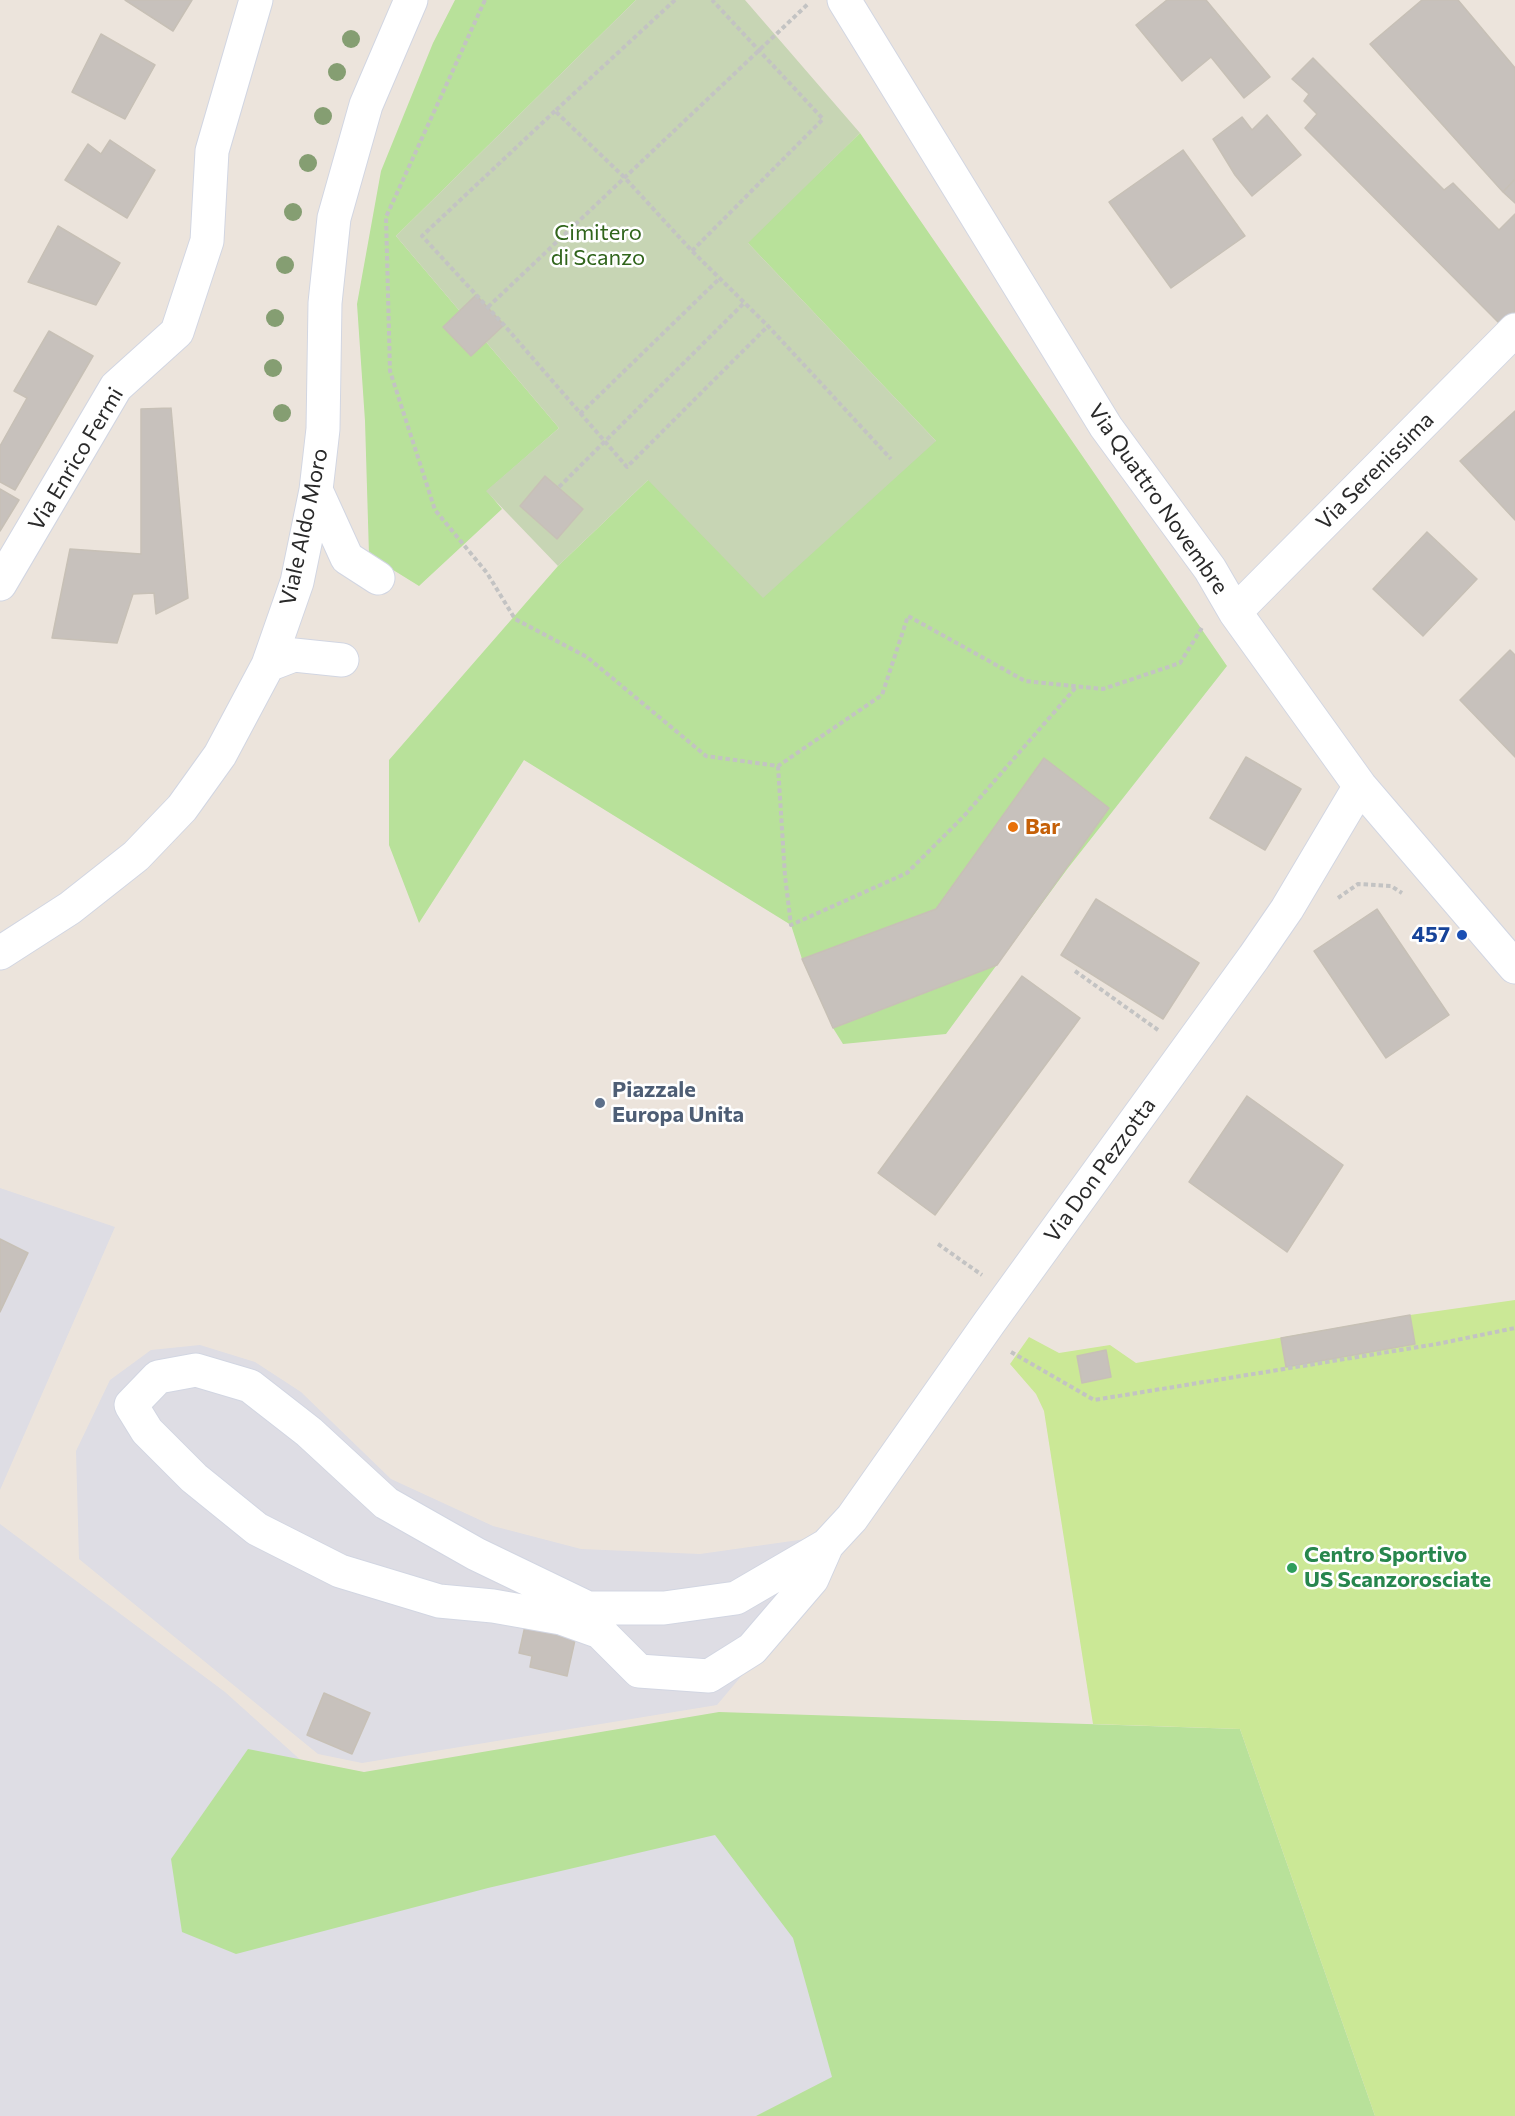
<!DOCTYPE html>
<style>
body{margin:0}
canvas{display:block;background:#ece4dc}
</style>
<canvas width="1515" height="2116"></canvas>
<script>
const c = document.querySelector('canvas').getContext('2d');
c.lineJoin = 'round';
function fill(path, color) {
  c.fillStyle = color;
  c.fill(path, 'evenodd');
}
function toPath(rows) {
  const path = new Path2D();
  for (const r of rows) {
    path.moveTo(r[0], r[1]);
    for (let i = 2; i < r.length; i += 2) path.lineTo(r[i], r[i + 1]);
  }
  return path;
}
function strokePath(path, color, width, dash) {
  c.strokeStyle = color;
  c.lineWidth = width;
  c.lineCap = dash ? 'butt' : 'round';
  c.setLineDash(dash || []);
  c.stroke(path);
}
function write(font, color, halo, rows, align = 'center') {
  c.font = font + ' Commissioner,sans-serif';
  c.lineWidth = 5;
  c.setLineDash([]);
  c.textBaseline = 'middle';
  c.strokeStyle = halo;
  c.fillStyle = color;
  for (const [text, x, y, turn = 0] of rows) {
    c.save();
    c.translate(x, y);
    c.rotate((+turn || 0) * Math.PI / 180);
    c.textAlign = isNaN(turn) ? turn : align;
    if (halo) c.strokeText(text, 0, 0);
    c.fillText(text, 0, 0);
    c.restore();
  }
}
const industrial = toPath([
 [0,1188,115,1227,0,1490],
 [200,1345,255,1362,301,1392,391,1479,493,1526,581,1549,700,1554,806,1539,835,1565,717,1705,362,1763,318,1754,79,1559,76,1451,110,1380,151,1350],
 [0,1524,225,1692,384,1835,1240,1729,1375,2116,0,2116]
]);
const green = toPath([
 [455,0,636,0,396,236,559,428,487,491,502,509,419,586,369,555,365,421,357,304,381,171,433,43],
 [860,133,1227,666,1068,868,946,1034,843,1044,833,1028,802,959,791,925,524,760,419,923,389,845,389,760,558,566,648,480,936,441,747,242],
 [719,1712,1240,1729,1375,2116,756,2116,832,2077,793,1938,715,1835,488,1888,236,1954,182,1932,171,1859,248,1749,364,1772]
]);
const cemetery = toPath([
 [636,0,745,0,860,133,748,243,936,441,763,598,648,480,558,566,486,491,559,428,396,236]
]);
const pitch = toPath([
 [1515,1300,1515,2116,1375,2116,1240,1729,1093,1724,1044,1411,1036,1394,1010,1364,1029,1337,1059,1353,1110,1345,1136,1363,1410,1315]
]);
const building = toPath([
 [125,0,192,0,173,31,125,0],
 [1167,0,1206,0,1270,77,1244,98,1211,57,1182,81,1136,25,1167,0],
 [1422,0,1458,0,1515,68,1515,179,1503,192,1370,44,1422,0],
 [101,34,155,65,125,119,72,92,101,34],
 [1313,58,1444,190,1453,183,1499,230,1515,214,1515,312,1501,325,1305,128,1317,114,1304,101,1309,94,1292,79,1313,58],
 [1267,115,1301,155,1252,196,1235,175,1213,139,1242,117,1252,130,1267,115],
 [110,140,155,170,127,218,65,180,88,144,101,154,110,140],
 [1183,150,1245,236,1171,288,1109,202,1183,150],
 [1515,179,1515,203,1503,192,1515,179],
 [58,226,120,263,96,305,28,282,58,226],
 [476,295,504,325,471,356,443,327,476,295],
 [49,331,93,356,15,490,0,482,0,446,27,398,14,391,49,331],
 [171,408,188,598,156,614,154,593,133,594,117,643,52,638,70,549,141,554,141,409,171,408],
 [1515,411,1515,520,1460,461,1515,411],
 [545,476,583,509,557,539,520,506,545,476],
 [0,489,19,500,0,531,0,489],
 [1427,532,1477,579,1423,636,1373,589,1427,532],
 [1510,650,1515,655,1515,757,1460,700,1510,650],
 [1246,757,1301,789,1265,850,1210,818,1246,757],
 [1044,758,1109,808,997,965,833,1028,802,959,936,909,1044,758],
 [1096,899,1199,963,1163,1019,1061,955,1096,899],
 [1377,909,1449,1015,1386,1058,1314,951,1377,909],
 [1022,976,1080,1018,935,1215,878,1173,1022,976],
 [1247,1096,1343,1165,1287,1252,1189,1182,1247,1096],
 [0,1239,28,1253,0,1312,0,1239],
 [1410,1315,1415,1344,1286,1367,1281,1338,1410,1315],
 [1106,1350,1111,1377,1082,1383,1077,1356,1106,1350],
 [525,1626,577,1631,567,1676,530,1667,532,1656,519,1653,525,1626],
 [324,1693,370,1713,352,1754,307,1735,324,1693]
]);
const path = toPath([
 [485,0,386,217,390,371,435,510,487,573,515,619,587,657,706,756,778,766,882,695,908,616,1025,681,1103,689,1180,663,1203,626],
 [675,0,555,111,624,177,692,251,768,326,891,459],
 [555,111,422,236,504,325,627,467,768,326],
 [692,251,823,119,712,0],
 [488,307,808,4],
 [580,414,720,278],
 [559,487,744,303],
 [778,766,785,876,791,925,907,873,964,816,1077,686],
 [1338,898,1358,884,1391,886,1402,893],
 [1075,971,1158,1030],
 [938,1244,982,1275],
 [1011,1352,1094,1400,1437,1344,1515,1328]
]);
const minor = toPath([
 [844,0,1106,427,1210,569,1235,612,1360,786,1515,967],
 [316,490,347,558,378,578],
 [0,584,116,387,177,332,207,241,212,151,256,0],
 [1235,612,1515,330],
 [268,665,294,655,342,660],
 [0,953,70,908,136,856,182,808,220,755,268,665,297,582,316,490,323,429,325,303,334,218,366,105,411,0],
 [827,1545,812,1579,752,1649,709,1676,639,1671,600,1632,561,1618,493,1606,439,1601,340,1571,257,1529,194,1478,147,1431,131,1405,158,1377,196,1370,250,1386,309,1432,386,1503,476,1554,588,1608,664,1608,736,1598,827,1545,852,1518,989,1323,1254,957,1287,909,1360,786]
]);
const trees = [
 [351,39],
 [337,72],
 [323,116],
 [308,163],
 [293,212],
 [285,265],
 [275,318],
 [273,368],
 [282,413]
];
const markers = [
 [1013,827,6,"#e8710a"],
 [1462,935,6,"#1a4fb4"],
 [600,1103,6,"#5c6f8a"],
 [1292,1568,6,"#2e9e5b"]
];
const parkNames = [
 ["Cimitero",598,233],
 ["di Scanzo",598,258]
];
const streetNames = [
 ["Via Enrico Fermi",76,459,-59],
 ["Via Serenissima",1375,471,-45],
 ["Via Quattro Novembre",1158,499,55],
 ["Viale Aldo Moro",304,527,-78],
 ["Via Don Pezzotta",1100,1170,-54]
];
const foodNames = [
 ["Bar",1025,827]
];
const transitNames = [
 ["457",1450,935]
];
const serviceNames = [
 ["Piazzale",612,1090],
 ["Europa Unita",612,1115]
];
const leisureNames = [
 ["Centro Sportivo",1304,1555],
 ["US Scanzorosciate",1304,1580]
];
fill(industrial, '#dedde4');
fill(green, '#b8e19a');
fill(cemetery, '#c7d5b4');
fill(pitch, '#cbe896');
fill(building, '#c7c1bc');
strokePath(building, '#c7c0b6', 1.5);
strokePath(minor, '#d2d6e2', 35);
strokePath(path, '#c3c3c3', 4, [4.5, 3]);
strokePath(minor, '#fff', 33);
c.fillStyle = '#859e72';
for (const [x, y] of trees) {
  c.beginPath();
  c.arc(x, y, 9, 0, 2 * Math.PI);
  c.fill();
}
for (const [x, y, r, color] of markers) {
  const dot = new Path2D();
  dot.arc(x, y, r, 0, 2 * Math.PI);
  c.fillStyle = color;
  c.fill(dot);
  strokePath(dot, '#fff', 2);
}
write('22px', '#31651c', '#fff', parkNames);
write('22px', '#2a2a2a', '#fff', streetNames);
write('bold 22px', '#c56008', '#fff', foodNames, 'left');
write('bold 22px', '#164399', '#fff', transitNames, 'right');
write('bold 22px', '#4e5e75', '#fff', serviceNames, 'left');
write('bold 22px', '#27864d', '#fff', leisureNames, 'left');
</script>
